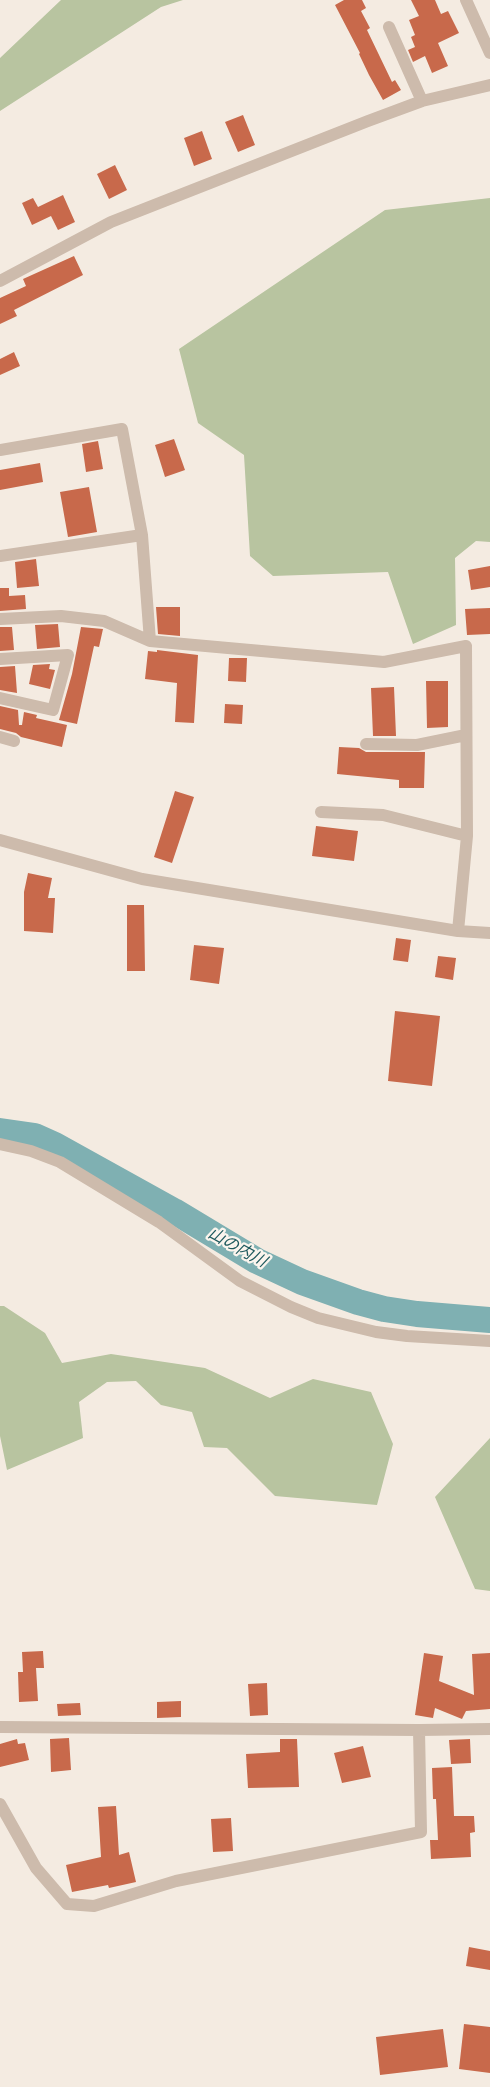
<!DOCTYPE html>
<meta charset="utf-8">
<style>
body{margin:0}
canvas{display:block;background:#f4ebe1}
</style>
<canvas width="490" height="2087"></canvas>
<script>
const c = document.querySelector('canvas').getContext('2d');
c.lineJoin = 'round';
function fill(path, color) {
  c.fillStyle = color;
  c.fill(path, 'evenodd');
}
function toPath(rows) {
  const path = new Path2D();
  for (const r of rows) {
    path.moveTo(r[0], r[1]);
    for (let i = 2; i < r.length; i += 2) path.lineTo(r[i], r[i + 1]);
  }
  return path;
}
function strokePath(path, color, width, dash) {
  c.strokeStyle = color;
  c.lineWidth = width;
  c.lineCap = dash ? 'butt' : 'round';
  c.setLineDash(dash || []);
  c.stroke(path);
}
function write(font, color, halo, rows, align = 'center') {
  c.font = font + ' "Archivo Narrow","Noto Sans JP",sans-serif';
  c.lineWidth = 4.5;
  c.setLineDash([]);
  c.textBaseline = 'middle';
  c.strokeStyle = halo;
  c.fillStyle = color;
  for (const [text, x, y, turn = 0] of rows) {
    c.save();
    c.translate(x, y);
    c.rotate((+turn || 0) * Math.PI / 180);
    c.textAlign = isNaN(turn) ? turn : align;
    if (halo) c.strokeText(text, 0, 0);
    c.fillText(text, 0, 0);
    c.restore();
  }
}
const green = toPath([
 [61,0,183,0,161,7,0,111,0,58],
 [490,198,490,542,476,541,455,558,456,625,413,644,388,572,273,576,250,556,244,455,198,423,179,349,385,210],
 [0,1306,4,1306,45,1333,62,1363,111,1354,205,1368,270,1398,313,1379,371,1392,393,1444,377,1505,275,1496,227,1448,204,1447,192,1412,161,1405,136,1381,107,1382,79,1402,83,1438,7,1470,0,1436],
 [490,1438,490,1591,475,1589,435,1497]
]);
const river = toPath([
 [0,1131,35,1136,55,1145,174,1211,257,1261,302,1282,358,1302,384,1309,417,1314,490,1320]
]);
const building = toPath([
 [344,0,362,0,366,8,361,11,370,28,367,30,392,82,395,80,401,90,383,100,369,75,359,54,360,53,335,5],
 [411,0,435,0,441,14,448,11,459,33,438,43,448,66,432,73,425,56,413,62,408,50,415,47,411,37,415,35,409,20,419,16],
 [243,115,255,145,238,152,225,122],
 [202,131,212,159,194,166,184,138],
 [115,165,127,190,109,199,97,174],
 [63,195,75,222,58,230,51,216,32,225,22,203,33,198,38,207],
 [74,256,83,275,14,310,17,316,0,324,0,298,26,286,23,279],
 [14,352,20,366,0,375,0,359],
 [174,439,185,470,165,477,155,445],
 [98,441,103,469,86,472,82,444],
 [40,463,43,482,0,490,0,470],
 [89,487,97,532,68,537,60,492],
 [36,559,39,586,17,588,15,562],
 [490,566,490,587,471,590,468,570],
 [0,588,9,588,9,596,25,595,26,609,0,611],
 [156,607,180,607,180,636,158,634],
 [490,608,490,634,467,635,465,609],
 [58,624,60,647,37,649,35,625],
 [0,627,12,627,14,650,0,651],
 [81,627,103,629,99,647,94,646,77,724,59,720,72,674],
 [157,650,198,655,194,723,175,722,177,683,145,679,148,651,157,652],
 [229,658,247,658,246,682,228,681],
 [50,664,49,669,55,670,50,689,29,684,33,665],
 [15,666,17,693,0,690,0,667],
 [426,681,448,681,448,727,427,728],
 [394,687,396,736,373,736,371,688],
 [225,704,243,705,242,724,224,723],
 [0,706,18,710,19,725,22,725,24,712,37,715,36,718,67,725,62,747,21,737,16,733,0,729],
 [339,747,359,748,366,752,425,752,424,788,399,788,399,780,337,774],
 [175,791,194,797,172,863,154,857],
 [316,826,358,831,354,861,312,856],
 [28,873,52,878,48,898,55,898,53,933,24,931,24,892],
 [127,905,144,905,145,971,127,971],
 [396,938,411,940,408,962,393,960],
 [194,945,224,948,219,984,190,980],
 [438,956,456,958,453,980,435,977],
 [395,1011,440,1016,432,1086,388,1081],
 [43,1651,44,1668,36,1668,38,1701,19,1702,18,1672,23,1672,22,1652],
 [424,1653,443,1656,439,1681,474,1695,472,1654,490,1653,490,1709,466,1711,462,1719,435,1708,433,1718,415,1715],
 [267,1683,268,1715,250,1716,248,1684],
 [181,1701,181,1717,157,1718,157,1702],
 [80,1703,81,1715,58,1716,57,1704],
 [69,1738,71,1770,51,1772,50,1739],
 [17,1739,18,1744,25,1743,29,1760,0,1767,0,1744],
 [280,1739,297,1739,299,1787,248,1788,246,1754,280,1752],
 [470,1739,471,1763,451,1764,449,1740],
 [363,1746,371,1777,342,1783,334,1753],
 [452,1767,454,1816,474,1816,475,1832,470,1833,471,1857,431,1859,430,1840,438,1840,436,1799,433,1799,432,1768],
 [116,1806,119,1855,129,1852,136,1882,109,1888,108,1885,72,1892,66,1865,101,1857,98,1807],
 [231,1818,233,1851,213,1852,211,1819],
 [469,1947,490,1951,490,1970,466,1966],
 [464,2024,490,2027,490,2073,459,2069],
 [443,2029,448,2067,380,2075,376,2037]
]);
const minor = toPath([
 [466,0,490,53],
 [389,27,422,101],
 [0,281,111,222,368,121,422,101,490,85],
 [0,450,122,429,142,535,150,641],
 [0,556,142,535],
 [0,619,61,616,104,621,150,641,384,662,466,646,467,836,458,931],
 [0,659,68,655,53,710,0,698],
 [0,737,14,741],
 [366,744,417,745,466,735],
 [321,812,383,815,467,836],
 [0,840,142,879,458,931,490,933],
 [0,1144,31,1151,60,1162,159,1222,240,1281,291,1307,318,1318,376,1332,407,1336,490,1341],
 [0,1727,419,1730,490,1729],
 [0,1804,36,1868,67,1904,94,1906,176,1881,421,1832,419,1730]
]);
const waterNames = [
 ["山の内川",237,1248,29]
];
fill(green, '#b8c4a0');
strokePath(river, '#7fb0b2', 26);
fill(building, '#c8694b');
strokePath(minor, '#cdbbac', 12);
write('italic 16px', '#1f5a5e', '#fbf5ee', waterNames);
</script>
